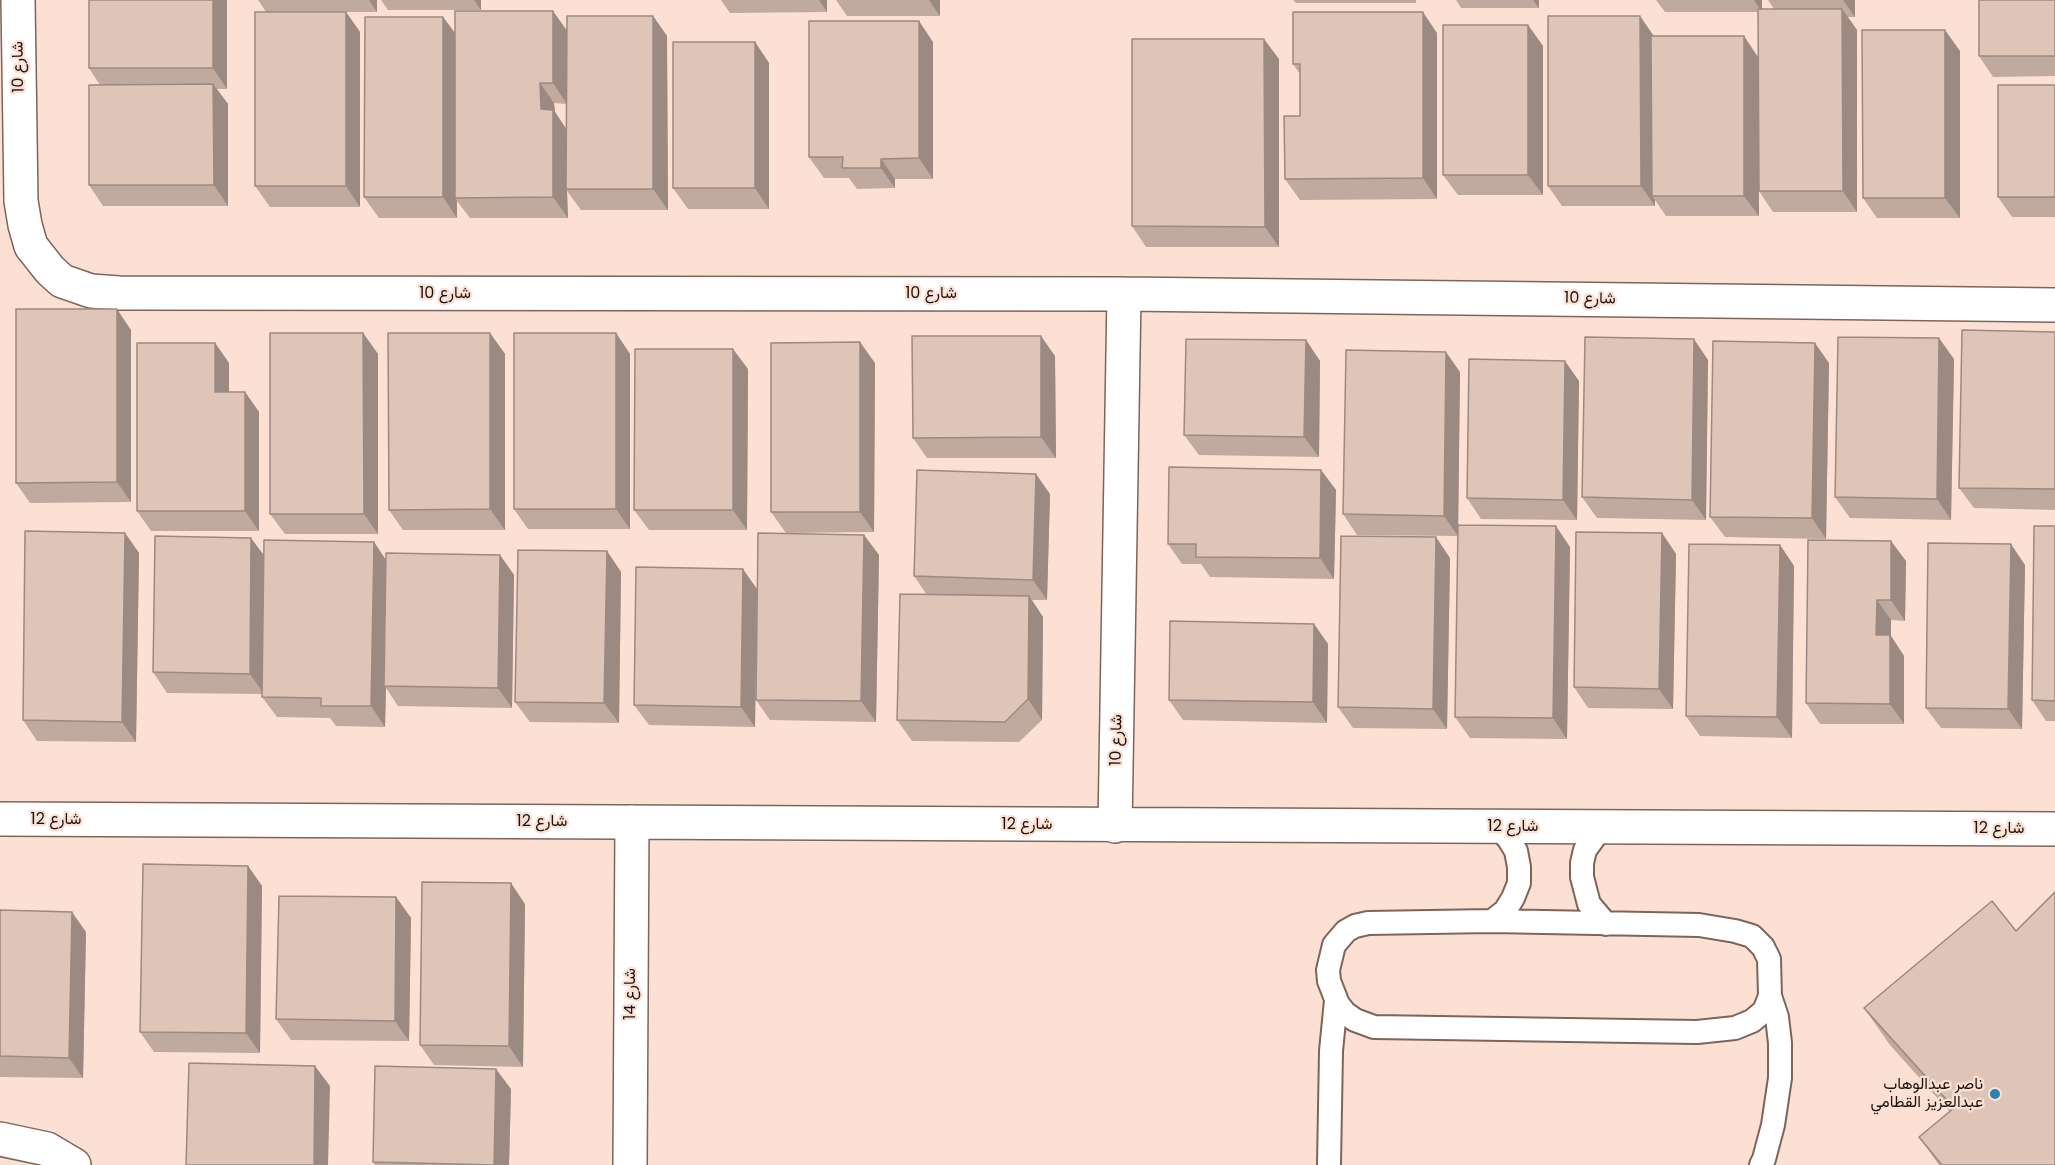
<!DOCTYPE html>
<meta charset="utf-8">
<style>
body{margin:0}
canvas{display:block;background:#fce0d4}
</style>
<canvas width="2055" height="1165"></canvas>
<script>
const c = document.querySelector('canvas').getContext('2d');
c.lineJoin = 'round';
function toPath(rows) {
  const path = new Path2D();
  for (const r of rows) {
    path.moveTo(r[0], r[1]);
    for (let i = 2; i < r.length; i += 2) path.lineTo(r[i], r[i + 1]);
  }
  return path;
}
function strokePath(path, color, width, dash) {
  c.strokeStyle = color;
  c.lineWidth = width;
  c.lineCap = dash ? 'butt' : 'round';
  c.setLineDash(dash || []);
  c.stroke(path);
}
function fill(path, color) {
  c.fillStyle = color;
  c.fill(path, 'evenodd');
}
function write(font, color, halo, rows, align = 'center') {
  c.font = font + ' Poppins,Vazirmatn,sans-serif';
  c.lineWidth = 4.5;
  c.setLineDash([]);
  c.textBaseline = 'middle';
  c.strokeStyle = halo;
  c.fillStyle = color;
  for (const [text, x, y, turn = 0] of rows) {
    c.save();
    c.translate(x, y);
    c.rotate((+turn || 0) * Math.PI / 180);
    c.textAlign = isNaN(turn) ? turn : align;
    if (halo) c.strokeText(text, 0, 0);
    c.fillText(text, 0, 0);
    c.restore();
  }
}
const service = toPath([
 [1601,828,1585,850,1582,863,1582,877,1589,904,1606,924],
 [1492,921,1699,925,1735,931,1752,936,1763,947,1769,959,1770,996,1764,1011,1752,1021,1735,1028,1697,1032,1374,1027,1355,1020,1345,1013,1338,1004,1329,981,1328,970,1334,945,1346,931,1355,926,1368,923,1492,921],
 [1492,921,1505,911,1513,898,1519,883,1519,867,1516,851,1508,838,1497,827],
 [1329,1165,1331,1051,1336,1000],
 [1761,1165,1764,1159,1773,1125,1780,1078,1780,1043,1777,1017,1770,996]
]);
const minor = toPath([
 [18,0,21,201,25,225,31,246,50,270,62,281,91,291,119,293,1124,294,2055,305],
 [0,819,2055,829],
 [1115,826,1124,294],
 [0,1139,47,1149,74,1165],
 [630,1165,632,822]
]);
const wall = toPath([
 [227,0,227,89,217,89,228,104,228,206,103,206,89,185,100,85,89,68],
 [258,0,377,0,377,12,346,12,360,32,360,207,270,207,255,186,266,12],
 [381,0,481,0,481,10,388,10],
 [721,0,827,0,827,12,730,13],
 [836,0,940,0,940,16,847,16],
 [1293,0,1416,0,1416,3,1296,3],
 [1456,0,1539,0,1539,8,1461,8],
 [1656,0,1762,0,1762,9,1774,9,1768,0,1855,0,1855,17,1848,17,1857,30,1857,212,1773,212,1759,191,1758,12,1665,12],
 [2055,0,2055,76,1993,77,1979,56],
 [653,16,667,36,668,210,581,210,567,191,568,218,470,218,457,201,457,218,379,218,364,197,443,17,455,34,567,30],
 [554,103,566,104,566,129,555,112],
 [1640,16,1654,36,1758,57,1759,216,1666,216,1655,200,1655,206,1562,206,1548,186],
 [1528,25,1543,46,1543,195,1458,195,1443,175],
 [1437,33,1437,199,1300,200,1285,179,1300,116,1300,74,1293,64],
 [755,42,769,63,769,209,688,209,673,188],
 [933,42,933,179,895,179,895,188,857,189,849,178,824,178,809,157],
 [1960,51,1960,218,1877,218,1863,198],
 [1279,59,1279,247,1146,247,1132,226],
 [2055,85,2055,217,2012,217,1998,197],
 [131,330,131,502,30,503,16,483],
 [2055,332,2055,510,1974,508,1959,488],
 [363,333,378,354,378,534,285,534,270,514],
 [490,333,505,354,505,530,403,530,389,510],
 [616,333,630,354,630,529,528,529,514,509],
 [1306,340,1320,361,1319,457,1199,455,1184,435],
 [215,343,229,363,229,392,245,392,259,412,259,531,151,531,137,511],
 [1055,356,1056,458,927,458,913,438],
 [1954,359,1951,520,1850,518,1835,497],
 [1708,360,1706,520,1597,518,1582,497],
 [875,363,874,532,786,533,771,512],
 [1829,363,1826,539,1725,537,1710,517],
 [748,369,747,530,649,530,634,510],
 [1460,372,1458,536,1357,535,1343,514],
 [1579,381,1577,520,1481,519,1467,498],
 [1321,470,1336,490,1334,579,1210,577,1201,564,1182,564,1168,544],
 [1050,494,1047,600,1032,600,1043,617,1042,720,1019,742,912,741,897,720,927,595,914,576],
 [2055,526,2055,721,2046,721,2032,700],
 [125,533,139,553,136,742,37,741,23,720],
 [1662,533,1676,554,1673,709,1588,708,1574,687],
 [864,535,879,555,876,722,770,720,756,700],
 [1808,540,1906,561,1905,621,1891,620,1891,636,1904,656,1904,724,1820,724,1806,703],
 [374,542,386,561,500,555,514,575,512,708,398,706,386,688,385,727,336,726,330,718,277,717,262,697,262,694,167,693,153,672,264,556],
 [1780,545,1794,566,1792,738,1700,736,1686,716],
 [1570,547,1567,739,1470,738,1455,717],
 [607,551,621,572,619,723,530,722,515,702],
 [1450,558,1447,729,1353,728,1338,707],
 [2025,565,2022,729,1941,728,1926,708],
 [757,589,755,727,649,725,634,705],
 [1314,624,1328,644,1327,723,1183,720,1169,700],
 [248,866,262,886,260,1053,154,1052,140,1032],
 [396,897,411,918,409,1041,291,1040,276,1019],
 [525,904,523,1067,434,1065,420,1045],
 [0,910,86,932,83,1078,0,1077],
 [1864,1008,2055,1165,1939,1165,1919,1137,1950,1112,1890,1045],
 [511,1089,509,1165,375,1165,373,1162]
]);
const shadedWall = toPath([
 [213,0,227,0,227,89,213,68],
 [369,0,377,0,377,12],
 [474,0,481,0,481,10],
 [819,0,827,0,827,12],
 [929,0,940,0,940,16],
 [1533,0,1539,0,1539,8],
 [1754,0,1762,0,1762,12],
 [1843,0,1855,0,1855,17],
 [1842,9,1857,30,1857,212,1843,191],
 [553,11,568,32,567,104,553,83],
 [346,12,360,32,360,207,346,186],
 [1423,12,1437,33,1437,199,1423,178],
 [653,16,667,36,668,210,653,189],
 [1640,16,1654,37,1652,196,1655,200,1655,206,1641,186],
 [443,17,458,37,455,198,457,201,457,218,443,197],
 [919,21,933,42,933,179,919,158],
 [1528,25,1543,46,1543,195,1528,175],
 [1945,30,1960,51,1960,218,1945,198],
 [1744,36,1758,57,1759,216,1744,196],
 [1264,39,1279,59,1279,247,1265,227],
 [755,42,769,63,769,209,755,188],
 [540,83,554,103,555,112,567,130,566,189,567,191,568,218,553,197,541,109],
 [213,84,228,104,228,206,214,185],
 [881,159,895,179,895,188,881,168],
 [117,309,131,330,131,502,117,482],
 [363,333,378,354,378,534,364,514],
 [490,333,505,354,505,530,490,509],
 [616,333,630,354,630,529,616,509],
 [1041,336,1055,356,1056,458,1041,437],
 [1939,338,1954,359,1951,520,1937,499],
 [1694,339,1708,360,1706,520,1692,500],
 [1306,340,1320,361,1319,457,1304,437],
 [860,342,875,363,874,532,860,512],
 [215,343,229,363,229,412,215,392],
 [1815,343,1829,363,1826,539,1812,518],
 [733,349,748,369,747,530,733,510],
 [1446,352,1460,372,1458,536,1444,516],
 [1565,361,1579,381,1577,520,1563,500],
 [245,392,259,412,259,531,245,511],
 [1321,470,1336,490,1334,579,1320,558],
 [1036,474,1050,494,1047,600,1033,580],
 [1556,526,1570,547,1567,739,1553,718],
 [125,533,139,553,136,742,122,722],
 [1662,533,1676,554,1673,709,1659,689],
 [864,535,879,555,876,722,861,701],
 [1436,537,1450,558,1447,729,1433,709],
 [251,538,266,558,264,694,250,674],
 [1891,541,1906,561,1905,621,1891,600],
 [374,542,388,563,384,686,386,688,385,727,371,706],
 [2011,544,2025,565,2022,729,2008,709],
 [1780,545,1794,566,1792,738,1777,717],
 [607,551,621,572,619,723,604,703],
 [500,555,514,575,512,708,498,688],
 [743,569,757,589,755,727,741,707],
 [1029,596,1043,617,1042,720,1028,699],
 [1877,600,1891,620,1891,636,1904,656,1904,724,1890,704,1876,635],
 [1314,624,1328,644,1327,723,1313,702],
 [248,866,262,886,260,1053,246,1033],
 [511,883,525,904,523,1067,509,1046],
 [396,897,411,918,409,1041,395,1021],
 [72,912,86,932,83,1078,69,1058],
 [315,1066,330,1086,328,1165,314,1165],
 [496,1069,511,1089,509,1165,494,1165]
]);
const building = toPath([
 [89,0,213,0,213,68,89,68,89,0],
 [1979,0,2055,0,2055,56,1979,56,1979,0],
 [1758,9,1842,9,1843,191,1759,191,1758,9],
 [455,11,553,11,553,83,540,83,541,109,553,110,553,197,455,198,455,11],
 [255,12,346,12,346,186,255,186,255,12],
 [1293,12,1423,12,1423,178,1285,179,1284,116,1300,116,1300,64,1293,64,1293,12],
 [567,16,653,16,653,189,566,189,567,16],
 [1548,16,1640,16,1641,186,1548,186,1548,16],
 [365,17,443,17,443,197,364,197,365,17],
 [809,21,919,21,919,158,881,159,881,168,842,168,843,157,809,157,809,21],
 [1443,25,1528,25,1528,175,1443,175,1443,25],
 [1862,30,1945,30,1945,198,1863,198,1862,30],
 [1651,36,1744,36,1744,196,1652,196,1651,36],
 [1132,39,1264,39,1265,227,1132,226,1132,39],
 [673,42,755,42,755,188,673,188,673,42],
 [213,84,214,185,89,185,89,85,213,84],
 [1998,85,2055,85,2055,197,1998,197,1998,85],
 [16,309,117,309,117,482,16,483,16,309],
 [1962,330,2055,332,2055,489,1959,488,1962,330],
 [270,333,363,333,364,514,270,514,270,333],
 [388,333,490,333,490,509,389,510,388,333],
 [514,333,616,333,616,509,514,509,514,333],
 [912,336,1041,336,1041,437,913,438,912,336],
 [1585,337,1694,339,1692,500,1582,497,1585,337],
 [1838,337,1939,338,1937,499,1835,497,1838,337],
 [1186,339,1306,340,1304,437,1184,435,1186,339],
 [1713,341,1815,343,1812,518,1710,517,1713,341],
 [860,342,860,512,771,512,771,343,860,342],
 [137,343,215,343,215,392,245,392,245,511,137,511,137,343],
 [635,349,733,349,733,510,634,510,635,349],
 [1346,350,1446,352,1444,516,1343,514,1346,350],
 [1469,359,1565,361,1563,500,1467,498,1469,359],
 [1169,467,1321,470,1320,558,1196,557,1196,544,1168,544,1169,467],
 [917,470,1036,474,1033,580,914,576,917,470],
 [1458,525,1556,526,1553,718,1455,717,1458,525],
 [2034,526,2055,526,2055,701,2032,700,2034,526],
 [25,531,125,533,122,722,23,720,25,531],
 [1576,532,1662,533,1659,689,1574,687,1576,532],
 [758,533,864,535,861,701,756,700,758,533],
 [155,536,251,538,250,674,153,672,155,536],
 [1341,536,1436,537,1433,709,1338,707,1341,536],
 [264,540,374,542,371,706,321,706,321,698,262,697,264,540],
 [1808,540,1891,541,1891,600,1877,600,1876,635,1890,635,1890,704,1806,703,1808,540],
 [1928,543,2011,544,2008,709,1926,708,1928,543],
 [1689,544,1780,545,1777,717,1686,716,1689,544],
 [518,550,607,551,604,703,515,702,518,550],
 [386,553,500,555,498,688,384,686,386,553],
 [636,567,743,569,741,707,634,705,636,567],
 [900,594,1029,596,1028,699,1005,722,897,720,900,594],
 [1170,621,1314,624,1313,702,1169,700,1170,621],
 [143,864,248,866,246,1033,140,1032,143,864],
 [422,882,511,883,509,1046,420,1045,422,882],
 [2055,892,2055,1165,1942,1165,1919,1137,1954,1108,1864,1008,1992,901,2016,931,2055,892],
 [279,896,396,897,395,1021,276,1019,279,896],
 [0,910,72,912,69,1058,0,1056,0,910],
 [189,1063,315,1066,314,1165,186,1165,189,1063],
 [375,1066,496,1069,494,1165,373,1162,375,1066]
]);
const markers = [
 [1995,1094,6,"#2983b1"]
];
const streetNames = [
 ["شارع 10",19,67,-91],
 ["شارع 10",445,294],
 ["شارع 10",931,294],
 ["شارع 10",1590,299,1],
 ["شارع 10",1117,740,-89],
 ["شارع 12",56,820],
 ["شارع 12",542,822],
 ["شارع 12",1027,825],
 ["شارع 12",1513,827],
 ["شارع 12",1999,829],
 ["شارع 14",631,994,-90]
];
const poiNames = [
 ["ناصر عبدالوهاب",1983,1085],
 ["عبدالعزيز القطامي",1983,1103]
];
strokePath(service, '#7d655b', 26);
strokePath(minor, '#7d655b', 36);
strokePath(service, '#fff', 22);
strokePath(minor, '#fff', 33);
fill(wall, '#c0a99e');
fill(shadedWall, '#9c8981');
fill(building, '#dfc4b8');
strokePath(building, '#9c8981', 1.5);
for (const [x, y, r, color] of markers) {
  const dot = new Path2D();
  dot.arc(x, y, r, 0, 2 * Math.PI);
  c.fillStyle = color;
  c.fill(dot);
  strokePath(dot, '#fce0d4', 2);
}
write('16px', '#1c130f', '#fce0d4', streetNames);
write('16px', '#1c130f', '#fce0d4', poiNames, 'right');
</script>
